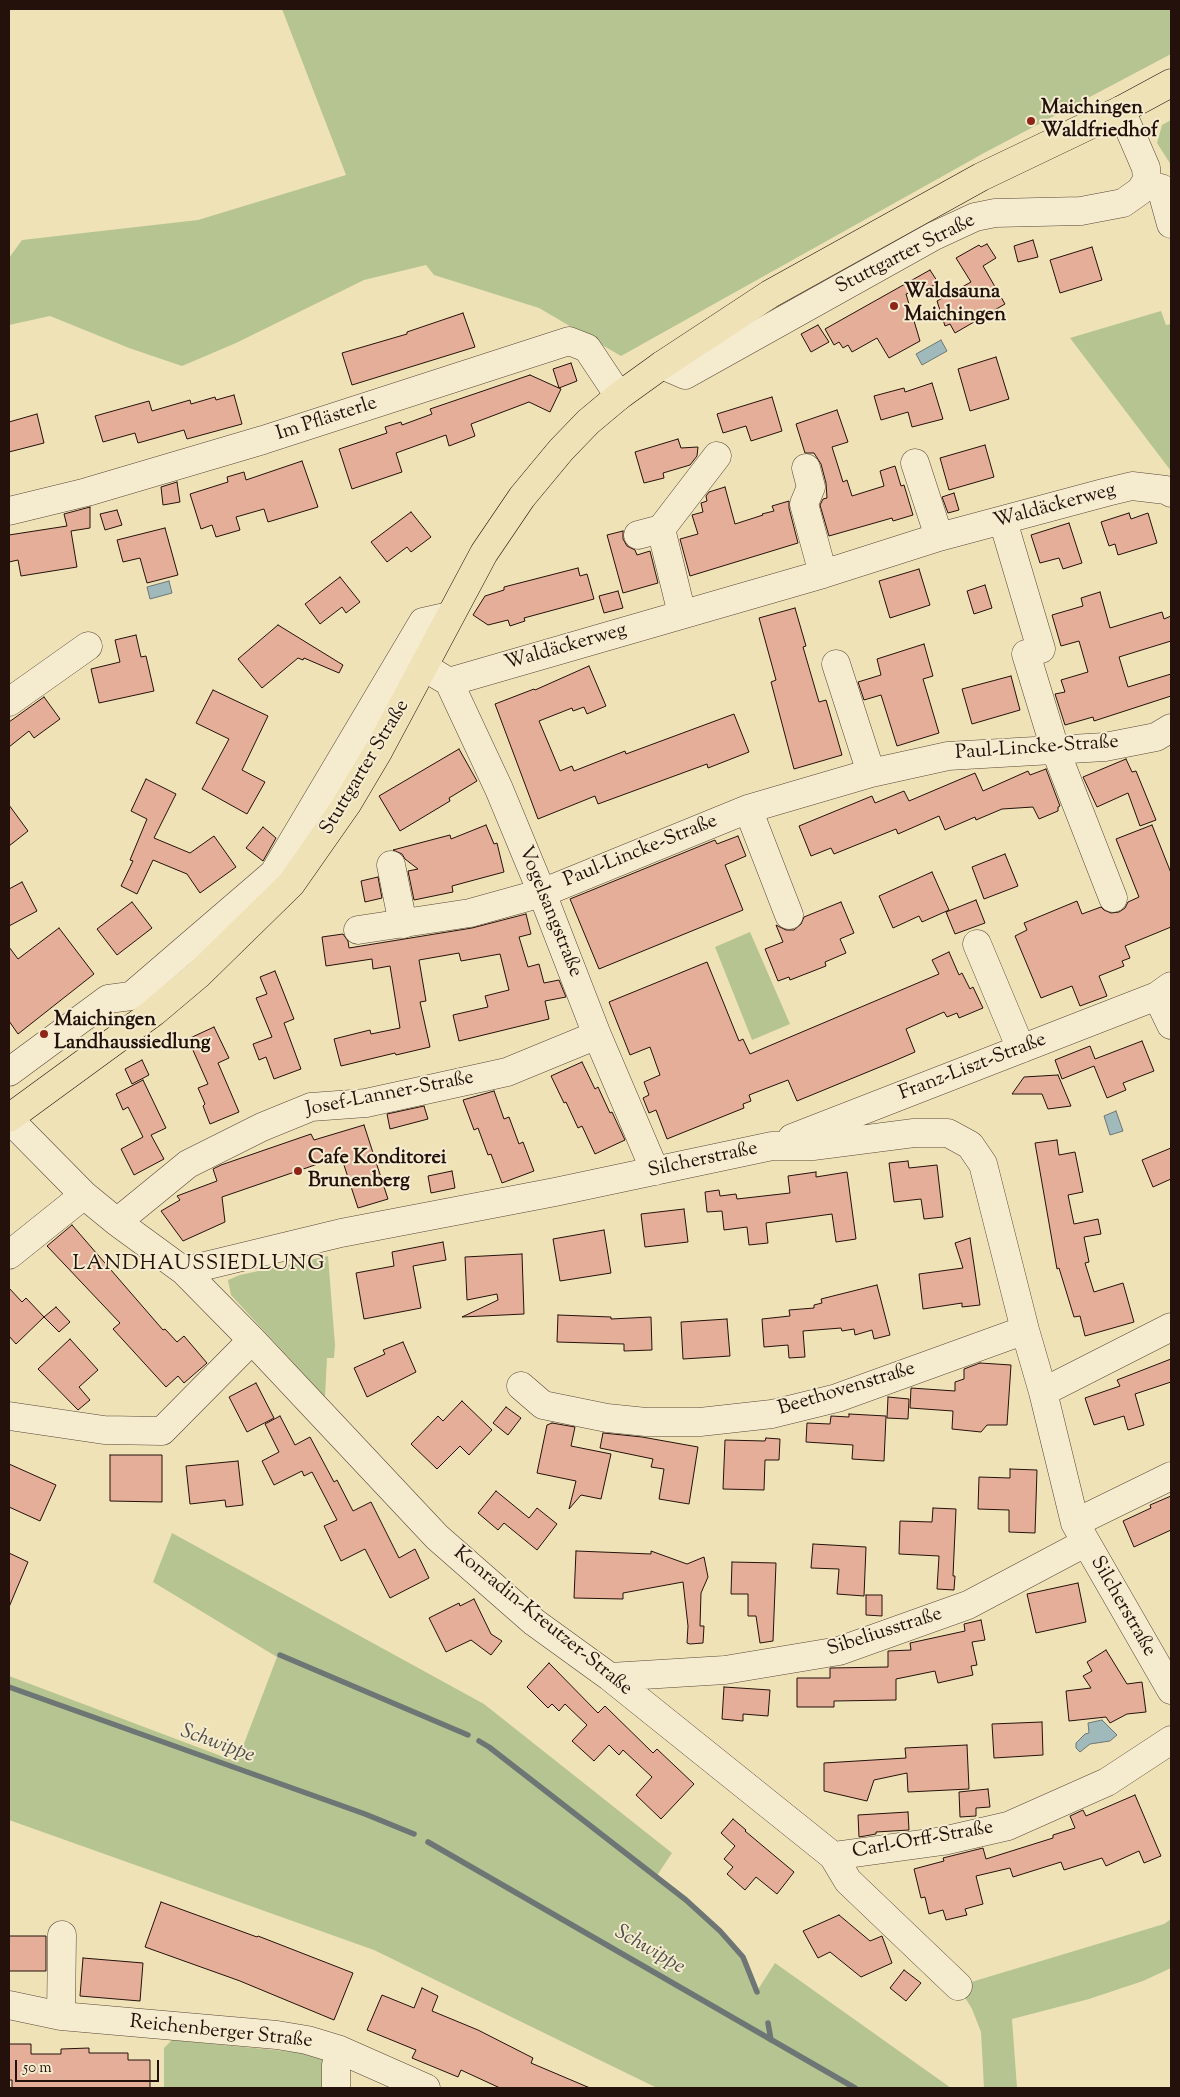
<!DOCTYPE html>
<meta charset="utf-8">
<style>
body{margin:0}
#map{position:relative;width:1180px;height:2097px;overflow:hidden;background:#efe2b7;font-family:"Sorts Mill Goudy",serif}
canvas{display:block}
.frame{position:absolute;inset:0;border:10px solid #24110b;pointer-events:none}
.scale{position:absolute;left:15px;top:2060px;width:144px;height:22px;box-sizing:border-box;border:2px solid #24110b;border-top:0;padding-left:6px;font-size:15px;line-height:18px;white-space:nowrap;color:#24110b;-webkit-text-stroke:4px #f5ecd0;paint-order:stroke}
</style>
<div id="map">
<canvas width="1180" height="2097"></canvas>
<div class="frame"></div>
<div class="scale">50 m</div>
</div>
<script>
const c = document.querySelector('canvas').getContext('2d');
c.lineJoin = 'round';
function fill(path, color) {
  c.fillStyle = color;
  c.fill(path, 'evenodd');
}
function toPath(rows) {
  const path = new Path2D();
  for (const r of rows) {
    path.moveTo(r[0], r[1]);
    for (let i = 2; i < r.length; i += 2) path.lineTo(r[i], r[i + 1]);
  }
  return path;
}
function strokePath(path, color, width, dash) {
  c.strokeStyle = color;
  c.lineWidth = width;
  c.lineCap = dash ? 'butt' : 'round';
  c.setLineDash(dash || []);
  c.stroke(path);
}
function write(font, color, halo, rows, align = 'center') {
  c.font = font + ' "Sorts Mill Goudy",serif';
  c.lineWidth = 4;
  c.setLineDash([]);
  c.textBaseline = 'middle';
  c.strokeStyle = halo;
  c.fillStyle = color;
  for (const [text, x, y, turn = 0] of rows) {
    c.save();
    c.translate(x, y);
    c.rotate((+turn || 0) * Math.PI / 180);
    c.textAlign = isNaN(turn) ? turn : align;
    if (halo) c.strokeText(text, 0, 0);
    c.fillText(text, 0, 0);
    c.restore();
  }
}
const green = toPath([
 [282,9,1171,9,1171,54,984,153,621,356,539,308,434,275,426,265,364,280,236,343,182,366,129,348,50,316,9,325,9,258,22,240,198,220,346,175],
 [1171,120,1171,165,1157,143,1162,125],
 [1161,311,1166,325,1171,324,1171,471,1070,338],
 [750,932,790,1024,752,1040,715,947],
 [328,1256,335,1345,334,1358,327,1358,325,1397,231,1295,228,1280,240,1275],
 [172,1533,484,1704,672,1853,656,1877,720,1931,743,1957,757,1991,775,1963,951,2088,657,2088,374,1950,9,1820,9,1676,237,1762,277,1657,153,1582],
 [1171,1919,1171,1968,1143,1981,1089,1999,1012,2019,1017,2088,984,2088,981,2032,972,2009,958,1986,1164,1924],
 [172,2040,305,2053,322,2059,326,2066,327,2088,164,2088,164,2048]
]);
const water = toPath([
 [941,340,947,351,922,365,916,354,941,340],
 [169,581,172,593,150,599,147,587,169,581],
 [1116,1111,1123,1131,1110,1135,1104,1116,1116,1111],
 [1102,1720,1117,1735,1110,1741,1090,1744,1080,1752,1076,1748,1076,1743,1085,1734,1089,1733,1088,1723,1102,1720]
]);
const stream = toPath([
 [280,1655,468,1735],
 [9,1687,365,1814,414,1834],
 [479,1741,489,1747,686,1900,720,1931,743,1957,757,1992],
 [428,1842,855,2088],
 [768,2023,771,2040]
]);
const building = toPath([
 [1033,240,1038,257,1018,262,1014,246,1033,240],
 [987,244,996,258,983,266,1005,304,955,333,950,324,945,326,937,301,971,282,956,258,979,245,981,247,987,244],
 [1092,247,1102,280,1060,293,1050,260,1092,247],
 [930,270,939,284,906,294,920,341,889,358,877,338,852,352,848,345,843,348,839,342,834,345,825,329,930,270],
 [463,313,475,347,352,385,342,353,407,334,407,332,463,313],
 [818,325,829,342,811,352,801,334,818,325],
 [996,357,1009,399,970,411,958,369,996,357],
 [571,363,577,381,559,388,553,369,571,363],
 [530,375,561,389,550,412,529,402,471,424,475,436,449,446,446,435,396,453,402,472,352,489,339,449,387,433,385,427,401,422,402,425,432,414,430,409,530,375],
 [932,383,943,419,912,427,908,412,881,420,874,396,904,388,905,392,932,383],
 [234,395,242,424,187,439,184,430,138,443,135,433,103,442,95,416,149,401,152,411,190,400,191,404,215,397,216,400,234,395],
 [772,397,782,431,751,441,746,426,723,433,717,414,772,397],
 [837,410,848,442,832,447,843,482,847,480,852,496,884,486,880,471,895,466,901,486,904,485,913,515,893,521,892,518,829,536,820,505,823,499,827,498,826,483,821,464,814,453,805,453,796,424,837,410],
 [37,414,44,443,9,452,9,422,37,414],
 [678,439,681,448,698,447,697,456,690,465,663,473,664,478,644,483,635,452,678,439],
 [985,445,994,477,949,490,940,458,985,445],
 [302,461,318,507,268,522,264,509,236,517,240,530,216,537,212,525,201,529,190,494,228,482,227,477,244,472,246,480,302,461],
 [177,482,180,502,163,505,161,487,177,482],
 [725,487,735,524,763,515,762,514,774,511,772,506,789,501,789,508,798,543,690,576,680,539,698,534,692,515,703,512,701,503,707,501,706,496,709,492,725,487],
 [954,493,959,510,948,513,942,497,954,493],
 [90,507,90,528,71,531,77,567,21,576,18,560,9,562,9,535,67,526,64,514,90,507],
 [117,510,122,525,105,530,100,514,117,510],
 [411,512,431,537,411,552,407,547,387,562,371,542,411,512],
 [1129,513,1131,519,1148,513,1157,543,1118,555,1115,544,1109,546,1101,522,1129,513],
 [1069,523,1082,563,1063,569,1059,558,1040,563,1031,535,1069,523],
 [165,528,178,575,147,583,140,558,123,562,117,540,165,528],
 [623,531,623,539,627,546,635,550,637,555,650,551,658,583,623,593,607,535,623,531],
 [578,568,580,576,587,574,594,599,524,618,525,621,510,626,508,620,488,625,473,615,485,596,504,590,504,587,578,568],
 [919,569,930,605,890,618,879,581,919,569],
 [340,577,360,602,346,613,342,607,320,624,305,604,340,577],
 [985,585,992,608,974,614,967,591,985,585],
 [618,591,623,608,604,613,599,596,618,591],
 [1100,592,1110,628,1162,612,1164,619,1171,616,1171,641,1119,657,1128,687,1171,674,1171,696,1094,721,1093,717,1065,725,1055,694,1065,692,1061,680,1088,672,1079,641,1061,646,1052,615,1083,606,1081,598,1100,592],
 [795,608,806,646,803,647,819,702,826,700,842,755,794,769,771,682,776,680,759,618,795,608],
 [278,625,343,665,339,673,304,658,303,660,298,658,262,688,238,659,278,625],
 [136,635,141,657,146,656,154,691,99,703,91,669,120,662,115,640,136,635],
 [924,644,933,676,923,679,939,733,897,746,881,695,864,700,858,682,881,675,877,659,924,644],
 [589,666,606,706,587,714,584,707,573,711,572,708,539,721,560,771,572,766,574,771,625,751,626,754,734,714,749,752,708,768,707,764,598,804,595,796,538,819,495,704,534,689,535,690,589,666],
 [1011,676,1020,710,972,724,962,689,1011,676],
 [213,690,268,716,242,770,265,782,247,814,202,789,229,739,196,723,213,690],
 [44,697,60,719,34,738,29,731,9,747,9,722,44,697],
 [459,749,477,781,449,798,450,801,400,831,379,796,459,749],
 [1126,759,1132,772,1136,771,1156,820,1140,826,1128,793,1097,807,1083,777,1126,759],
 [1046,769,1060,806,1058,807,1058,811,1039,819,1033,807,1002,809,976,820,975,817,945,830,939,816,898,834,896,829,834,854,831,848,811,856,799,826,872,796,875,803,904,791,909,801,975,773,983,791,1028,771,1030,775,1046,769],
 [146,779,176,794,154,838,190,853,214,836,236,867,200,893,187,874,153,860,137,894,121,886,133,861,130,860,147,819,131,811,146,779],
 [9,805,28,831,9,846,9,805],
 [486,825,494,844,497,843,504,872,452,886,453,892,414,900,408,871,418,869,405,859,402,854,393,850,450,835,451,839,486,825],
 [1152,825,1171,873,1171,927,1125,946,1130,958,1122,961,1124,966,1099,976,1107,996,1080,1006,1072,986,1041,998,1015,936,1027,930,1024,923,1077,901,1082,914,1101,907,1104,910,1111,913,1119,912,1125,908,1128,902,1139,897,1116,839,1152,825],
 [263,827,276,838,263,861,246,848,263,827],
 [738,836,746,856,725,865,743,910,599,969,570,899,715,840,717,844,738,836],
 [1005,854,1018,886,984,899,972,867,1005,854],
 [932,872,949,910,922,922,919,916,893,928,879,896,932,872],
 [378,877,382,898,365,902,361,881,378,877],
 [22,882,37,911,9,926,9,889,22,882],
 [976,900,985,923,955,934,946,912,976,900],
 [132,902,152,928,117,955,97,929,132,902],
 [841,902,854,933,840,939,846,953,825,962,826,966,790,980,789,977,778,981,765,949,783,942,776,925,786,930,794,930,801,924,804,917,841,902],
 [526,914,531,934,519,937,528,967,539,964,544,983,559,980,566,997,545,1001,549,1019,459,1041,453,1015,488,1007,485,996,509,990,500,954,461,961,459,953,419,960,426,1001,420,1002,430,1047,396,1055,395,1053,341,1066,334,1039,370,1030,371,1034,400,1028,390,966,373,969,372,959,326,966,322,937,343,934,348,941,349,948,472,928,526,914],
 [59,928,94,974,18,1034,9,1021,9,947,18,959,59,928],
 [949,952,959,975,962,973,970,989,973,987,983,1008,959,1018,957,1013,947,1017,944,1012,906,1029,915,1052,892,1062,797,1101,788,1080,749,1095,751,1101,743,1104,744,1108,667,1139,656,1110,649,1113,643,1098,649,1095,644,1082,660,1075,650,1047,630,1055,609,1002,707,962,739,1041,743,1039,750,1054,939,974,932,960,949,952],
 [275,971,294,1019,284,1023,301,1069,274,1079,266,1057,259,1060,253,1044,272,1037,256,998,267,994,260,977,275,971],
 [214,1027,229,1058,218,1063,239,1112,210,1124,203,1106,205,1104,198,1088,208,1084,188,1039,214,1027],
 [1142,1041,1154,1071,1123,1083,1126,1090,1107,1098,1094,1066,1062,1079,1055,1060,1090,1046,1095,1059,1142,1041],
 [142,1060,149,1075,132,1084,125,1069,142,1060],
 [582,1062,595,1089,598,1087,610,1113,612,1112,625,1140,595,1154,582,1126,578,1128,566,1102,564,1103,551,1076,582,1062],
 [1058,1075,1071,1106,1048,1109,1042,1094,1012,1094,1024,1077,1058,1075],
 [143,1080,166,1128,151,1135,164,1159,134,1175,121,1149,143,1137,128,1107,123,1110,116,1094,143,1080],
 [494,1091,504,1119,509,1117,519,1144,523,1142,534,1171,502,1183,491,1154,488,1155,478,1128,474,1130,463,1100,494,1091],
 [424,1106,428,1119,390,1129,387,1114,424,1106],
 [364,1125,388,1199,358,1208,341,1156,222,1197,225,1222,183,1241,161,1211,180,1200,177,1196,217,1181,213,1169,221,1165,311,1134,314,1140,364,1125],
 [1057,1140,1059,1155,1075,1152,1083,1192,1068,1195,1074,1224,1098,1219,1101,1234,1084,1237,1089,1262,1085,1263,1094,1292,1123,1283,1134,1322,1085,1336,1080,1316,1074,1317,1059,1268,1057,1269,1035,1143,1057,1140],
 [1171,1148,1171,1179,1153,1187,1142,1160,1171,1148],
 [908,1161,909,1168,937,1165,943,1217,924,1219,921,1199,894,1202,889,1163,908,1161],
 [452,1171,455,1188,431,1193,428,1176,452,1171],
 [816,1172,816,1177,847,1172,856,1239,836,1242,832,1214,766,1223,768,1243,749,1245,747,1227,724,1230,722,1211,707,1212,705,1192,719,1190,720,1196,736,1194,737,1199,790,1193,788,1176,816,1172],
 [684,1209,688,1242,645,1247,641,1214,684,1209],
 [72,1225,163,1330,165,1329,177,1342,184,1336,207,1363,184,1383,178,1376,166,1387,113,1329,120,1323,47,1246,72,1225],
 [604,1230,611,1273,560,1281,553,1239,604,1230],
 [970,1238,980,1305,962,1307,962,1303,923,1309,919,1274,963,1268,955,1243,970,1238],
 [443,1242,446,1260,413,1266,421,1308,364,1319,356,1273,394,1266,392,1252,443,1242],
 [522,1254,524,1314,462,1317,498,1300,497,1294,467,1300,465,1257,522,1254],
 [877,1285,890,1335,874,1339,872,1330,855,1335,854,1329,842,1331,841,1328,803,1331,805,1357,789,1358,788,1345,764,1347,762,1319,790,1316,789,1310,814,1308,814,1305,822,1303,821,1299,877,1285],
 [9,1288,22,1302,26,1298,44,1317,16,1344,9,1336,9,1288],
 [56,1307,70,1322,59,1332,44,1317,56,1307],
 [558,1315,611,1317,611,1319,651,1317,652,1350,624,1351,624,1344,557,1342,558,1315],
 [727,1319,730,1356,683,1359,681,1322,727,1319],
 [70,1339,98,1370,79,1387,90,1400,78,1410,38,1369,70,1339],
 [403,1342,416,1372,367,1397,354,1368,385,1354,383,1350,403,1342],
 [1171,1359,1171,1382,1135,1394,1144,1425,1128,1430,1124,1416,1094,1425,1085,1398,1120,1386,1117,1380,1171,1359],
 [980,1363,1011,1365,1007,1425,987,1425,981,1432,952,1429,953,1411,910,1408,911,1388,955,1391,955,1382,964,1379,964,1369,980,1363],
 [256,1383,274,1418,247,1432,229,1397,256,1383],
 [888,1397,909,1399,908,1419,887,1418,888,1397],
 [462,1401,492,1430,469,1455,460,1446,437,1469,411,1444,438,1416,443,1421,462,1401],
 [506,1407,521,1418,508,1435,493,1423,506,1407],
 [849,1414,886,1416,884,1461,852,1459,853,1445,806,1442,807,1423,830,1424,831,1416,849,1417,849,1414],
 [280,1416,295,1445,310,1437,334,1482,337,1480,353,1511,371,1502,399,1558,415,1549,429,1578,390,1598,365,1549,341,1561,324,1526,337,1520,312,1472,304,1476,302,1471,274,1485,262,1461,279,1452,265,1424,280,1416],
 [552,1423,575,1427,571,1446,611,1454,601,1499,581,1495,569,1509,576,1481,537,1473,547,1425,552,1423],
 [603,1433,642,1437,698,1447,689,1504,659,1499,664,1469,651,1467,653,1459,600,1448,603,1433],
 [766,1438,780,1439,779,1460,765,1460,764,1490,723,1489,725,1440,765,1441,766,1438],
 [110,1455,162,1455,162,1502,110,1501,110,1455],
 [238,1461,243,1505,226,1507,225,1500,190,1504,186,1466,238,1461],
 [9,1464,56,1485,40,1521,9,1507,9,1464],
 [1010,1469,1037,1470,1035,1533,1009,1532,1009,1510,978,1509,979,1477,1010,1478,1010,1469],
 [496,1491,529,1518,537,1508,557,1524,537,1550,504,1523,498,1530,478,1513,496,1491],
 [1171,1496,1171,1530,1134,1547,1123,1521,1151,1508,1150,1505,1171,1496],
 [933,1508,956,1509,953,1576,955,1576,954,1590,937,1589,939,1556,899,1554,900,1521,932,1522,933,1508],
 [813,1544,866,1547,864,1596,837,1594,839,1569,811,1568,813,1544],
 [576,1551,651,1554,651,1551,687,1564,704,1557,708,1577,701,1593,700,1626,704,1626,703,1643,690,1644,687,1643,688,1626,683,1582,623,1593,623,1599,574,1598,576,1551],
 [9,1553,28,1562,9,1607,9,1553],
 [732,1562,776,1563,773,1641,760,1643,756,1616,748,1616,748,1594,731,1594,732,1562],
 [1078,1583,1086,1622,1036,1633,1027,1594,1078,1583],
 [866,1595,882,1595,882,1616,866,1615,866,1595],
 [474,1599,491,1634,502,1641,491,1655,471,1640,446,1652,429,1618,459,1603,460,1606,474,1599],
 [981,1620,985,1640,972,1642,977,1665,971,1666,973,1675,938,1683,935,1671,896,1679,896,1700,834,1701,834,1707,797,1707,797,1678,830,1678,830,1668,888,1667,888,1651,911,1650,910,1643,965,1631,964,1624,981,1620],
 [1106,1650,1127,1684,1142,1682,1146,1712,1127,1714,1110,1723,1106,1717,1069,1721,1066,1691,1091,1688,1083,1676,1092,1671,1087,1662,1106,1650],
 [549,1663,598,1713,605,1706,653,1753,657,1749,694,1784,661,1819,636,1795,652,1777,623,1750,619,1755,609,1745,594,1761,572,1741,587,1725,565,1704,559,1711,552,1704,548,1708,527,1687,549,1663],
 [724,1687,770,1690,768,1716,743,1714,743,1721,722,1719,724,1687],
 [1042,1722,1043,1755,994,1758,992,1724,1042,1722],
 [967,1745,969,1789,908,1792,907,1773,874,1780,867,1801,824,1791,824,1763,906,1758,905,1748,967,1745],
 [988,1789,990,1807,976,1808,976,1816,960,1817,959,1792,988,1789],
 [1135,1795,1161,1856,1144,1863,1139,1851,1106,1866,1102,1858,1064,1870,1061,1862,1013,1877,1010,1868,976,1876,983,1904,965,1909,967,1915,946,1920,943,1910,929,1914,925,1897,921,1898,914,1869,944,1861,943,1858,983,1848,986,1859,1053,1838,1053,1835,1075,1828,1070,1816,1083,1810,1086,1816,1135,1795],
 [908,1812,909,1830,876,1832,876,1834,859,1837,858,1815,908,1812],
 [733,1819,746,1830,745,1831,794,1872,777,1894,756,1877,745,1890,727,1874,733,1867,724,1859,735,1846,721,1833,733,1819],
 [161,1902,257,1937,258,1936,353,1973,334,2020,240,1981,145,1947,161,1902],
 [839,1915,870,1941,882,1936,892,1963,861,1977,830,1952,818,1958,803,1931,839,1915],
 [9,1936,46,1936,46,1971,9,1971,9,1936],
 [83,1958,143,1963,140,2001,80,1996,83,1958],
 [904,1970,921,1983,906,2001,890,1988,904,1970],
 [422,1988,438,1996,432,2011,478,2030,533,2058,531,2063,590,2088,500,2088,461,2070,458,2077,412,2058,416,2050,367,2030,382,1995,414,2008,422,1988],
 [9,2044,31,2044,31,2054,61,2054,61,2049,89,2048,89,2053,128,2053,128,2060,150,2060,150,2088,12,2088,12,2080,9,2080,9,2044]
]);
const minor = toPath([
 [1161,188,1171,224],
 [662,365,685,375,934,236,975,217,995,213,1081,211,1123,203,1140,191,1147,180,1146,168,1121,110],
 [915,463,939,537],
 [806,468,811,487,804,504,823,574],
 [9,511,87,492,263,440,569,341,587,348,619,396],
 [1003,521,1041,649,1026,654,1055,749,1113,898],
 [661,529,717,456],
 [661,529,682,614],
 [638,535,661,529],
 [836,664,871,773],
 [434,673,449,682,499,789,542,893,597,1035,655,1171],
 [449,682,823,574,939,537,1107,492,1132,486,1166,490,1171,493],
 [9,702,88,646],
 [748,809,789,915],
 [391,865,403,924],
 [358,930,470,913,542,893,748,809,871,773,948,756,1105,747,1156,737,1171,728],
 [977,944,1021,1049],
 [1157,996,1171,1025],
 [9,1072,108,999,131,996,274,873,423,622,450,616],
 [9,1119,84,1195,117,1222,184,1271,252,1340,437,1537,534,1622,610,1677,833,1856,848,1881,958,1986],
 [792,1138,1157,996,1171,986],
 [117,1222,188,1164,262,1127,311,1107,366,1103,507,1072,597,1035],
 [9,1255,84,1195],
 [184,1271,341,1233,555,1192,772,1146,813,1146,914,1133,948,1133,970,1145,983,1164,1025,1330,1043,1392,1075,1523,1171,1690],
 [521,1386,543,1405,607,1418,646,1422,700,1422,772,1414,837,1398,1025,1330],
 [1043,1392,1171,1327],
 [9,1416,104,1430,162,1431,252,1340],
 [1075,1523,1171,1476],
 [610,1677,725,1670,839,1651,968,1605,1085,1543],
 [833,1856,943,1841,1008,1826,1107,1782,1171,1740],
 [9,2005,61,2016,277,2035,307,2040,340,2050,426,2088],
 [61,2016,62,1935],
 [336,2088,336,2065,340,2050]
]);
const major = toPath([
 [9,1118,154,1012,199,974,291,884,347,804,379,750,484,553,522,497,561,450,588,422,619,396,662,365,770,294,981,177,1121,110,1171,83]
]);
const markers = [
 [1031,121,5,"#8f2418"],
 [894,306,5,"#8f2418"],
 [44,1034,5,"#8f2418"],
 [298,1171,5,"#8f2418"]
];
const poiNames = [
 ["Maichingen",1041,110],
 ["Waldfriedhof",1041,133],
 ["Waldsauna",904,294],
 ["Maichingen",904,317],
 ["Maichingen",54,1022],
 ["Landhaussiedlung",54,1045],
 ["Cafe Konditorei",308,1160],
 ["Brunenberg",308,1183]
];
const streetNames = [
 ["Stuttgarter Straße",906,255,-27],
 ["Im Pflästerle",327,420,-18],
 ["Waldäckerweg",1055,507,-15],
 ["Waldäckerweg",566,648,-16],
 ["Paul-Lincke-Straße",1037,749,-4],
 ["Stuttgarter Straße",366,768,-59],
 ["Paul-Lincke-Straße",641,852,-22],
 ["Vogelsangstraße",549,912,68],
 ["Franz-Liszt-Straße",973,1068,-21],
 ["Josef-Lanner-Straße",390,1095,-11],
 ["Silcherstraße",703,1161,-12],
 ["Beethovenstraße",847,1390,-17],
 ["Silcherstraße",1122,1607,60],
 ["Konradin-Kreutzer-Straße",542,1622,39],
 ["Sibeliusstraße",885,1633,-18],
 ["Carl-Orff-Straße",923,1841,-10],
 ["Reichenberger Straße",221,2033,6]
];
const neighbourhoodNames = [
 ["LANDHAUSSIEDLUNG",199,1265]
];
const waterNames = [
 ["Schwippe",217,1745,20],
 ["Schwippe",649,1951,30]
];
fill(green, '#b6c491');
fill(water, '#a0babb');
strokePath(water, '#6e7675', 1);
strokePath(stream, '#6e7675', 5.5);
fill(building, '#e5ae98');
strokePath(building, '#24110b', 1);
strokePath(minor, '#574536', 29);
strokePath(major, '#24110b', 29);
strokePath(minor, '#f5ecd0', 28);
strokePath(major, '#efe2b7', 28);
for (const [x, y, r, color] of markers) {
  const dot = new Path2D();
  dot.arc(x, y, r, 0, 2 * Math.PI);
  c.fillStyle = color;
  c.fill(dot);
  strokePath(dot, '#f5ecd0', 2);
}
write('bold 20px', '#24110b', '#f5ecd0', poiNames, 'left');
write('20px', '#24110b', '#f5ecd0', streetNames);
c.letterSpacing = '1px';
write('21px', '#24110b', '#f5ecd0', neighbourhoodNames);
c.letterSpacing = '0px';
write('italic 21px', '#4f4c49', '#f5ecd0', waterNames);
</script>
